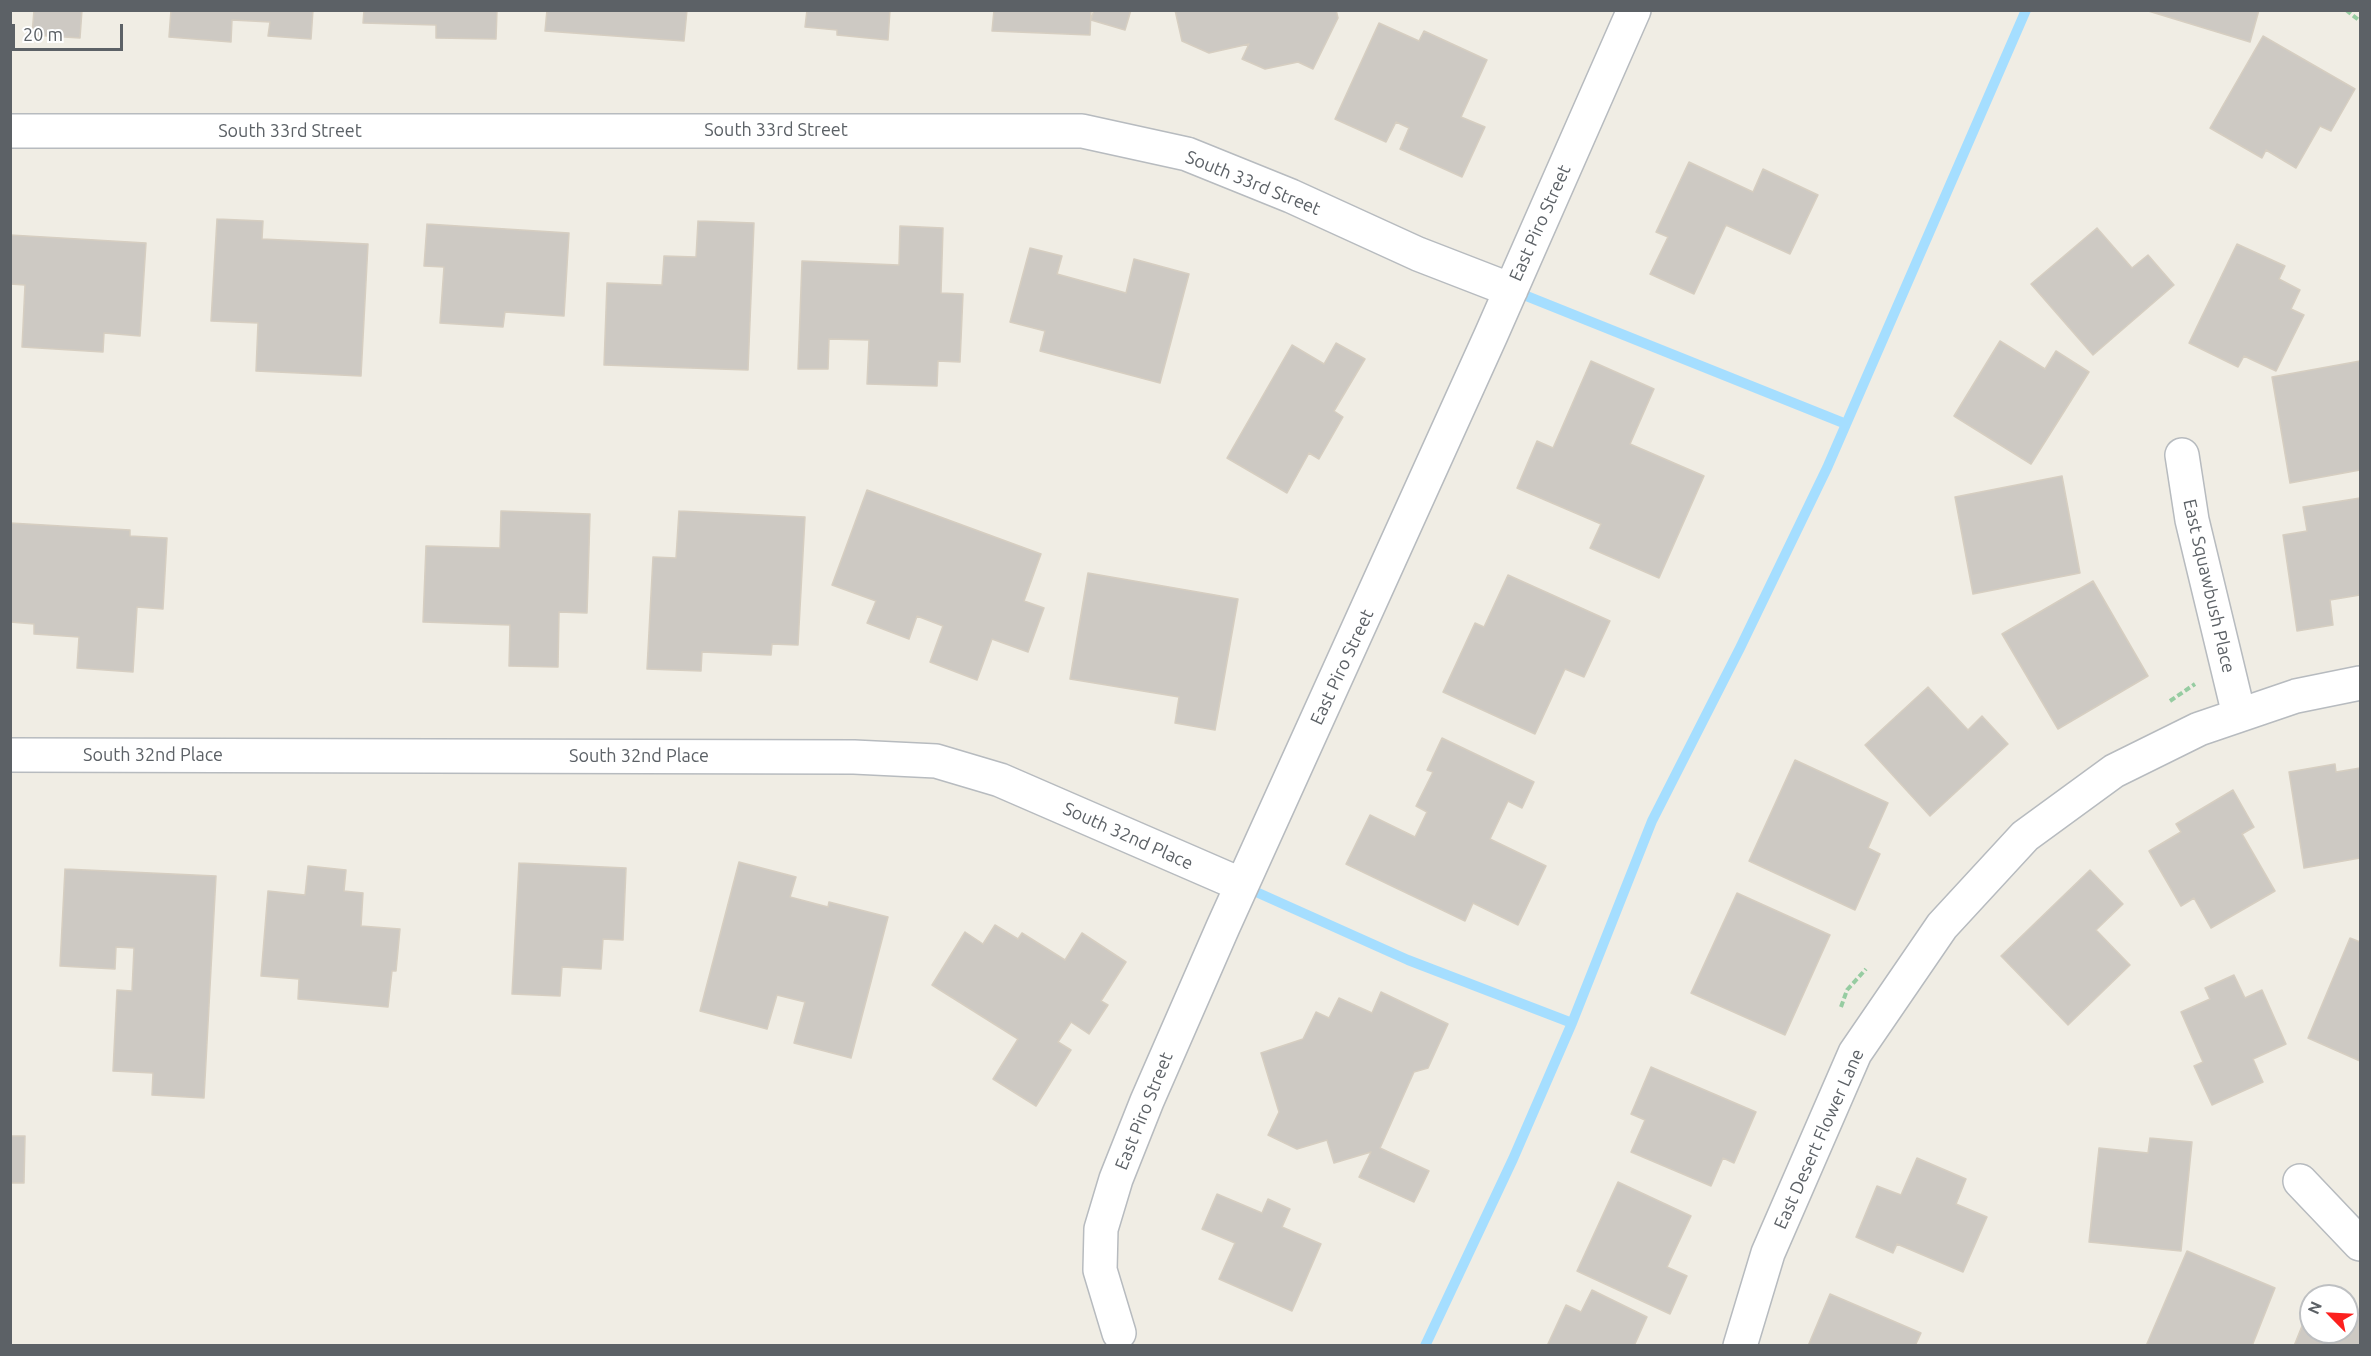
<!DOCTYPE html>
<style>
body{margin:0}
#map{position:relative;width:2371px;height:1356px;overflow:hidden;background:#f0ede4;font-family:Ubuntu,sans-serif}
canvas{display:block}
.frame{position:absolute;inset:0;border:12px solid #5c6166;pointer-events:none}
.north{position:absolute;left:2299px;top:1284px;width:60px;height:60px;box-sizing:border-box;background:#fff;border:2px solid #bec0c2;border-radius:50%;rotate:294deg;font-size:16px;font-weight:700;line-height:24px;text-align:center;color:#5c6166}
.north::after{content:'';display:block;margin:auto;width:21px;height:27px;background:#fc201e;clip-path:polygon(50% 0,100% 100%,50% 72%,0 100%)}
.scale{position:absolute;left:12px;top:24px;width:111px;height:27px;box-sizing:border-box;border:3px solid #5c6166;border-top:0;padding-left:8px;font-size:18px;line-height:21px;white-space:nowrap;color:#5c6166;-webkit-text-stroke:4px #fff;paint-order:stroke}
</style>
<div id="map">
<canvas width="2371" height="1356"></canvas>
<div class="frame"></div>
<div class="north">N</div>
<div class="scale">20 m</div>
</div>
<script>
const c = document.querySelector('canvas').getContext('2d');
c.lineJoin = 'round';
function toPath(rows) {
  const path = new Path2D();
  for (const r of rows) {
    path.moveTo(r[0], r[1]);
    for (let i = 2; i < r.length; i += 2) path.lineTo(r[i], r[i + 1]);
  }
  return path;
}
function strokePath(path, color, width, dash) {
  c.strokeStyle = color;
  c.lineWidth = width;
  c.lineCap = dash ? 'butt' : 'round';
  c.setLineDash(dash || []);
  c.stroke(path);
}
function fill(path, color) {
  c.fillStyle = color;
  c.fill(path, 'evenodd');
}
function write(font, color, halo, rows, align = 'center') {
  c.font = font + ' Ubuntu,sans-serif';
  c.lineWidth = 5;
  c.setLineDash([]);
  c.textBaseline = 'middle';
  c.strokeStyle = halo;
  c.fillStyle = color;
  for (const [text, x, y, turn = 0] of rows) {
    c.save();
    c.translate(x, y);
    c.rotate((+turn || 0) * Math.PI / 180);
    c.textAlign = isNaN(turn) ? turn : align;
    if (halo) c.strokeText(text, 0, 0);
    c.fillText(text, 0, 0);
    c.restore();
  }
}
const stream = toPath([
 [1514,291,1846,424],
 [1245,887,1408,960,1572,1023],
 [1425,1346,1513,1159,1572,1023,1652,821,1740,648,1827,468,2026,10]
]);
const building = toPath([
 [34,10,82,10,80,38,32,35,34,10],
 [171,10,313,10,311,39,268,36,270,22,232,20,231,42,169,37,171,10],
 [364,10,497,10,496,39,436,38,436,25,363,23,364,10],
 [547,10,687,10,684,41,545,31,547,10],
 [807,10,890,10,888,40,837,35,837,30,805,27,807,10],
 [994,10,1091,10,1090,35,992,31,994,10],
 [1094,10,1131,10,1125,30,1091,20,1094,10],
 [1175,10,1336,10,1338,18,1313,69,1298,62,1265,69,1242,59,1249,44,1209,53,1182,41,1175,10],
 [2145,10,2259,10,2250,42,2145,10],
 [1379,23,1419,41,1424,31,1487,60,1461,117,1485,127,1462,177,1400,149,1409,128,1396,122,1386,142,1335,119,1379,23],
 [2263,36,2355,89,2331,131,2320,126,2296,168,2266,150,2262,158,2210,128,2263,36],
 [1689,162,1753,192,1763,169,1818,195,1790,254,1726,225,1694,294,1650,274,1668,237,1656,232,1689,162],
 [217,219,263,221,262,239,368,244,361,376,256,371,258,323,211,321,217,219],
 [698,221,754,223,748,370,604,365,607,283,662,285,664,256,696,257,698,221],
 [427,224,569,233,564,316,505,312,503,327,440,323,444,267,424,266,427,224],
 [900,226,943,228,941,293,963,294,960,362,938,361,937,386,867,384,869,340,829,339,828,369,798,369,802,261,899,265,900,226],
 [2097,228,2132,268,2148,255,2174,285,2093,355,2031,284,2097,228],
 [10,235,146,243,140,336,104,333,103,352,22,347,25,285,10,284,10,235],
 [2237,244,2285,266,2279,279,2300,290,2291,309,2304,315,2276,371,2244,356,2238,367,2189,343,2237,244],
 [1030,248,1062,256,1057,274,1126,293,1134,259,1189,274,1160,383,1040,351,1045,331,1010,322,1030,248],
 [2000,341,2045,369,2056,351,2089,372,2031,464,1954,416,2000,341],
 [1336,343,1365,359,1334,411,1343,417,1319,459,1309,453,1287,493,1227,458,1292,345,1324,364,1336,343],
 [1591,361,1654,389,1630,444,1704,476,1659,578,1590,548,1601,524,1517,488,1537,441,1553,448,1591,361],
 [2360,361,2360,470,2290,483,2272,377,2360,361],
 [2062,476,2080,573,1973,594,1955,497,2062,476],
 [867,490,1041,554,1024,601,1044,608,1028,652,992,639,977,680,930,662,943,626,917,616,909,639,867,623,876,601,832,585,867,490],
 [2360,498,2360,595,2330,600,2333,625,2297,631,2283,535,2307,531,2303,507,2360,498],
 [501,511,590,514,587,613,559,612,558,667,509,666,510,625,423,622,426,546,500,548,501,511],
 [679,511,805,517,798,645,772,644,771,655,702,652,701,671,647,669,653,557,676,558,679,511],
 [10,523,130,530,130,536,167,538,163,609,137,607,133,672,77,668,79,637,34,634,34,624,10,622,10,523],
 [1088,573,1238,599,1215,730,1175,723,1179,697,1070,679,1088,573],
 [1508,575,1610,621,1584,677,1565,669,1535,734,1443,692,1475,623,1484,627,1508,575],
 [2093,581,2148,676,2058,729,2002,634,2093,581],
 [1928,687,1968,730,1982,716,2008,744,1930,816,1865,745,1928,687],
 [1442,738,1534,782,1522,808,1508,801,1490,839,1546,866,1518,925,1473,903,1465,921,1346,864,1370,815,1415,837,1427,812,1416,806,1433,772,1427,770,1442,738],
 [1795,760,1888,803,1868,848,1880,854,1855,910,1749,861,1795,760],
 [2335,764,2336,772,2360,768,2360,858,2304,868,2289,772,2335,764],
 [2233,790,2254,827,2242,834,2275,891,2211,928,2194,898,2181,906,2149,851,2181,832,2176,824,2233,790],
 [739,862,796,877,790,897,828,907,829,902,888,917,851,1058,794,1043,805,1002,777,995,767,1029,700,1011,739,862],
 [519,863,626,868,623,940,603,939,601,969,562,967,560,996,512,994,519,863],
 [308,866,346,870,344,891,363,893,361,926,400,929,396,971,392,971,388,1007,298,999,299,979,261,976,268,891,305,895,308,866],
 [65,869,216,876,204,1098,152,1095,153,1073,113,1071,117,990,132,991,134,948,116,947,115,969,60,966,65,869],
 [2090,870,2123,904,2096,930,2130,965,2068,1025,2001,956,2090,870],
 [1737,893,1830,935,1785,1035,1691,993,1737,893],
 [995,925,1018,939,1022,933,1065,960,1082,933,1126,962,1101,1001,1108,1005,1089,1034,1071,1022,1058,1042,1071,1050,1036,1106,993,1079,1018,1039,932,985,965,932,983,944,995,925],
 [2350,938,2360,942,2360,1061,2308,1038,2350,938],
 [2234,975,2245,998,2262,990,2286,1044,2253,1059,2263,1082,2212,1105,2194,1066,2203,1062,2181,1012,2210,999,2205,988,2234,975],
 [1381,992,1448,1024,1428,1068,1414,1072,1380,1148,1429,1171,1414,1202,1359,1177,1371,1152,1334,1163,1327,1140,1297,1149,1268,1135,1279,1112,1261,1053,1303,1039,1316,1012,1329,1018,1339,998,1372,1013,1381,992],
 [1651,1067,1756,1112,1734,1163,1723,1158,1711,1186,1631,1152,1645,1120,1631,1114,1651,1067],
 [10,1136,25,1136,24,1183,10,1183,10,1136],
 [2150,1138,2192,1142,2181,1251,2089,1242,2099,1148,2148,1153,2150,1138],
 [1917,1158,1966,1179,1956,1204,1987,1217,1963,1272,1897,1244,1893,1253,1856,1237,1877,1186,1901,1195,1917,1158],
 [1618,1182,1691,1216,1667,1267,1687,1276,1670,1314,1577,1271,1618,1182],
 [1217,1194,1262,1213,1268,1199,1290,1209,1282,1227,1321,1244,1292,1311,1219,1279,1235,1243,1202,1229,1217,1194],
 [2187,1251,2275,1288,2252,1346,2146,1346,2187,1251],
 [1592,1290,1647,1317,1634,1346,1547,1346,1566,1305,1581,1312,1592,1290],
 [1830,1294,1921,1333,1915,1346,1808,1346,1830,1294],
 [2350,1315,2360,1319,2360,1346,2294,1346,2304,1321,2311,1324,2311,1332,2331,1332,2341,1337,2343,1332,2347,1332,2350,1315]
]);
const path = toPath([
 [2346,10,2360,21],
 [2170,701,2195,684],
 [1841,1007,1847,990,1866,969]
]);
const street = toPath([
 [10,131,1082,131,1187,154,1291,196,1418,254,1511,290],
 [2182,455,2192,520,2239,715],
 [10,755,854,757,936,761,1000,780,1242,885],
 [2300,1181,2360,1244],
 [1119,1333,1100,1270,1101,1229,1116,1179,1147,1101,1223,927,1491,335,1634,10],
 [1740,1346,1768,1253,1855,1053,1942,926,2025,836,2114,771,2199,729,2296,696,2360,683]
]);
const streetNames = [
 ["South 33rd Street",776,130],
 ["South 33rd Street",290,131],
 ["South 33rd Street",1253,183,22],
 ["East Piro Street",1540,223,-66],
 ["East Squawbush Place",2209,586,77],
 ["East Piro Street",1342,667,-65],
 ["South 32nd Place",153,755],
 ["South 32nd Place",639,756],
 ["South 32nd Place",1128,836,24],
 ["East Piro Street",1144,1111,-68],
 ["East Desert Flower Lane",1819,1139,-66]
];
strokePath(stream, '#a5deff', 10);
fill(building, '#cdc9c3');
strokePath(building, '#d6cec1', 1.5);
strokePath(street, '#b7bbbf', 36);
strokePath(path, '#96cca1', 4, [6, 3]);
strokePath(street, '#fff', 33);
write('18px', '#5c6166', '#fff', streetNames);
</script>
